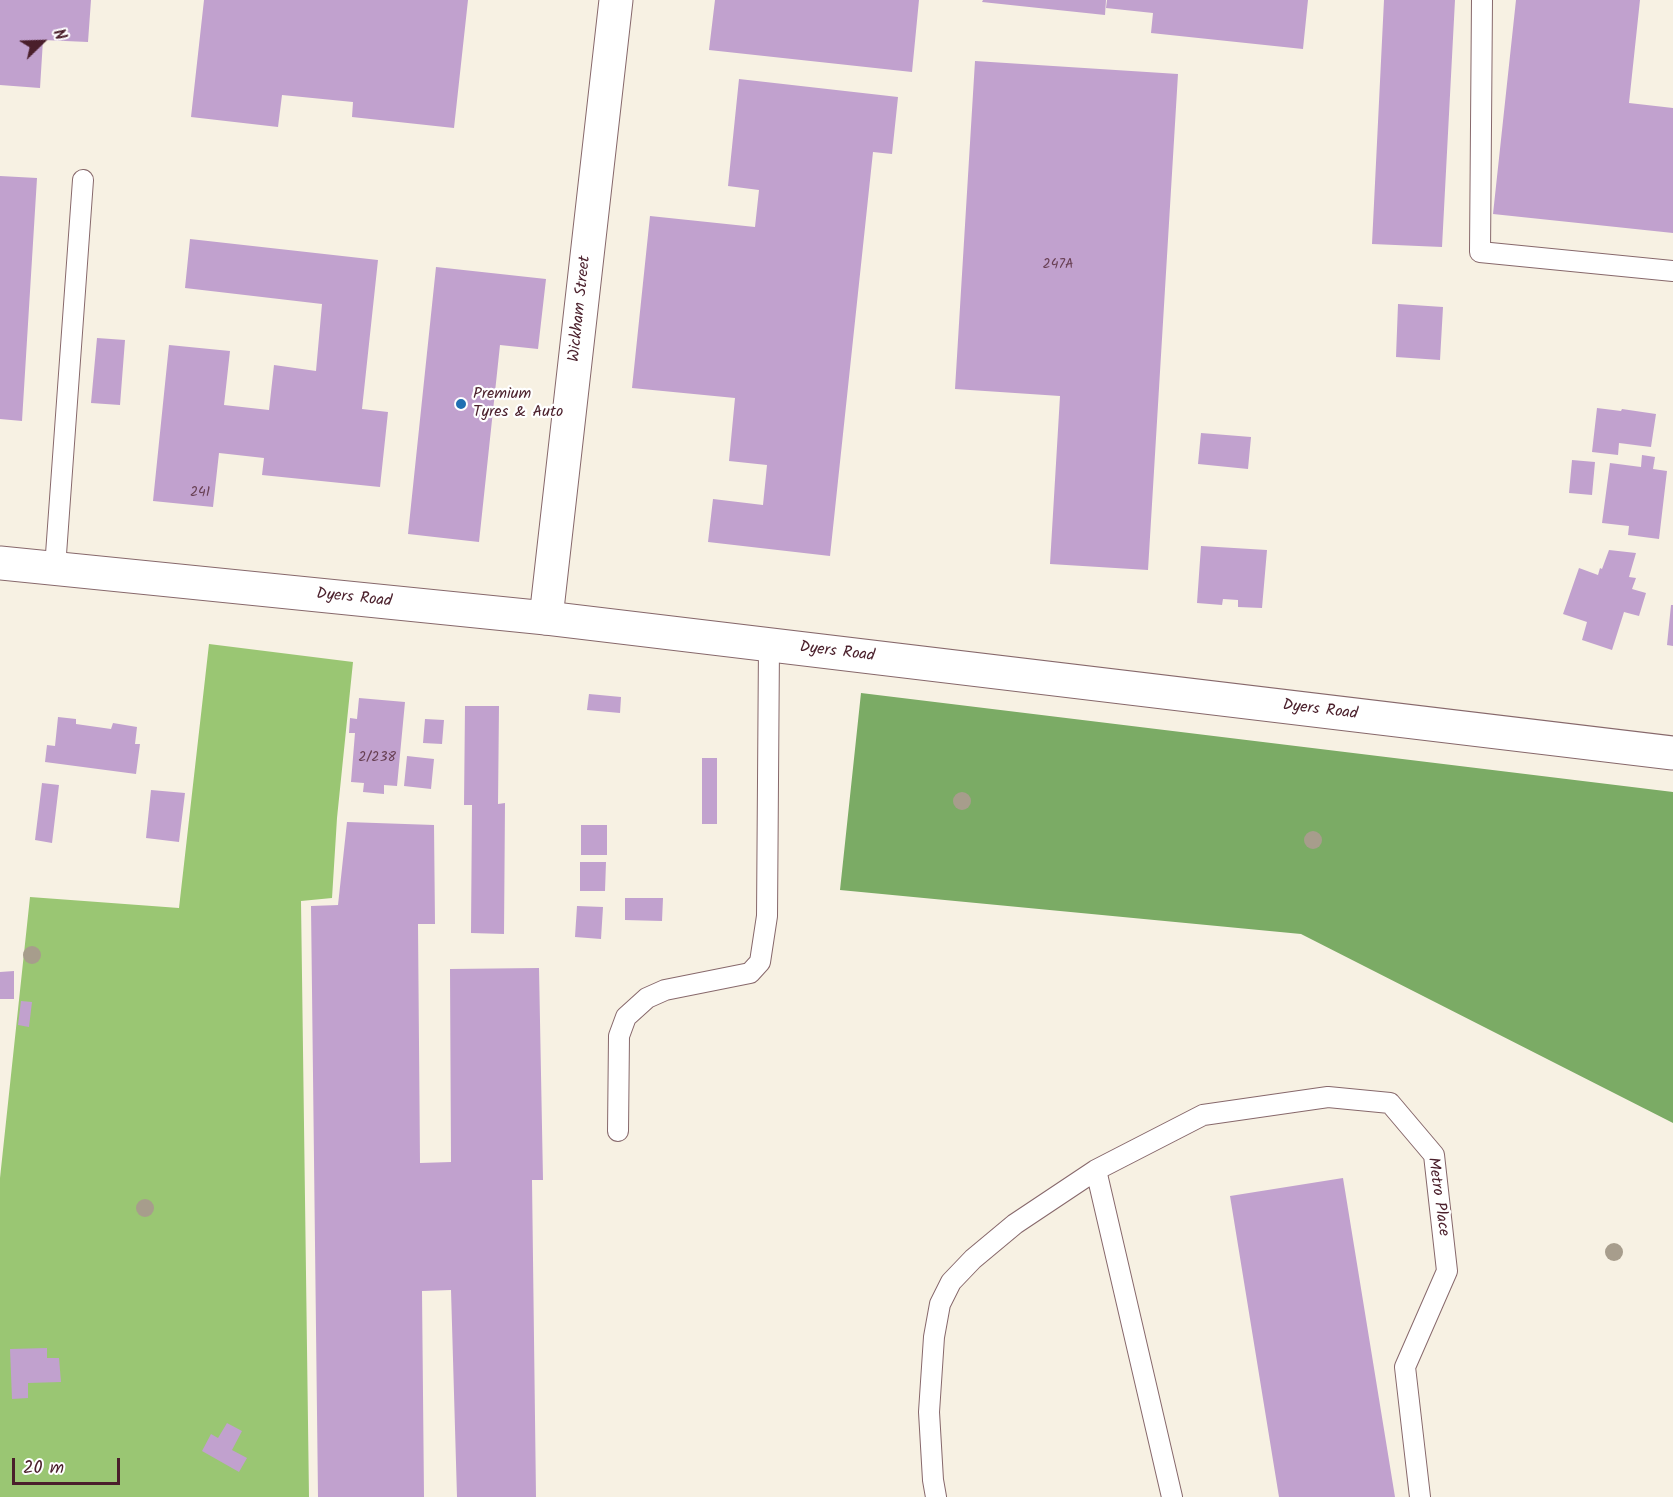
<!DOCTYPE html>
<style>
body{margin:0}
#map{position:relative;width:1673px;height:1497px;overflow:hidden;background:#f7f1e3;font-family:Kalam,sans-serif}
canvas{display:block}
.north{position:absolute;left:12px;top:12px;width:60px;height:60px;-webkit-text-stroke:4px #fff;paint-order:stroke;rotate:67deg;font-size:16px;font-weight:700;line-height:24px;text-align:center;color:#4a1f2b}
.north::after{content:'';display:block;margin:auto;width:21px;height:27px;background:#4a1f2b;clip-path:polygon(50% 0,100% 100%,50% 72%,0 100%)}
.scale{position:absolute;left:12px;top:1458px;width:108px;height:27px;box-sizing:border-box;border:3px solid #4a1f2b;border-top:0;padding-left:8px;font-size:18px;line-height:21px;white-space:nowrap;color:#4a1f2b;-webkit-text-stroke:4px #fff;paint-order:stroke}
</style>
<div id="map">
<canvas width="1673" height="1497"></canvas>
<div class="north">N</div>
<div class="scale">20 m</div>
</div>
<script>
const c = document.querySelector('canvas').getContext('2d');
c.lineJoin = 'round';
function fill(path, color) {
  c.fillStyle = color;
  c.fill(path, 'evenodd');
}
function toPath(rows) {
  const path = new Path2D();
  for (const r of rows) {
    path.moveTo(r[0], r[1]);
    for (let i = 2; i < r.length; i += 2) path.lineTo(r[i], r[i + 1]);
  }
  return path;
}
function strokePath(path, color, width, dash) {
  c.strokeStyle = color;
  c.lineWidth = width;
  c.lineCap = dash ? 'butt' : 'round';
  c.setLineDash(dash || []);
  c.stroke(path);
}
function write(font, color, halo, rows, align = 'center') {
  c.font = font + ' Kalam,sans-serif';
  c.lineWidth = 4.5;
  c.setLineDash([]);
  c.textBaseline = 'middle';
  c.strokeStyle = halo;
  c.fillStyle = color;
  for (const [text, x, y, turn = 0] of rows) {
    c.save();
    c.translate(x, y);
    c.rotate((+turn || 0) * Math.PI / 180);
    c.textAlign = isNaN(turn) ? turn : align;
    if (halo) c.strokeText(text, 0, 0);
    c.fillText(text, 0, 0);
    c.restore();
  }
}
const green = toPath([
 [209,644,353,662,337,818,332,898,301,901,309,1497,0,1497,0,1178,30,897,179,908]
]);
const forest = toPath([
 [861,693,1673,792,1673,1123,1301,934,840,890]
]);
const building = toPath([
 [0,0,91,0,88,42,43,40,40,88,0,85],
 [204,0,468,0,454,128,352,117,353,102,282,95,278,127,191,117],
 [715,0,919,0,912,72,709,50],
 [983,0,1106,0,1105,15,982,2],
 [1107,0,1308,0,1303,49,1151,33,1153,13,1106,8],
 [1384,0,1455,0,1442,247,1372,244],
 [1516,0,1640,0,1629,103,1673,108,1673,233,1493,214],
 [975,61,1178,74,1148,570,1050,564,1060,396,955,389],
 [739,79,898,97,892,154,873,152,830,556,708,542,713,499,763,505,767,465,729,461,735,398,632,388,650,216,755,227,759,190,728,186],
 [0,176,37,178,22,421,0,419],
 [190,239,378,260,362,409,388,412,380,487,262,475,264,458,219,453,213,507,153,501,169,345,230,351,224,405,269,410,274,365,316,371,322,304,185,288],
 [436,267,546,279,538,349,500,345,479,542,408,534],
 [1398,304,1443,307,1440,360,1396,357],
 [97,338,125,340,120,405,91,403],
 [1597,408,1621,411,1622,409,1656,414,1651,447,1619,443,1618,455,1592,452],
 [1201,433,1251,437,1248,469,1198,464],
 [1642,455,1655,457,1653,469,1667,471,1659,539,1628,535,1629,526,1602,523,1610,463,1641,467],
 [1572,460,1595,462,1592,495,1569,493],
 [1201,546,1267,550,1262,608,1238,607,1238,600,1223,599,1222,605,1197,603],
 [1609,550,1636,553,1629,577,1636,578,1632,589,1646,593,1639,616,1624,612,1612,650,1582,640,1587,622,1563,614,1579,568,1598,575,1600,568,1602,569],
 [1671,605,1673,605,1673,646,1667,645],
 [589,694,621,697,620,713,587,710],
 [359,698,405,702,397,786,384,785,384,794,363,792,364,783,351,782,355,733,349,733,350,718,357,719],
 [465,706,499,706,498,804,505,803,504,934,471,933,472,805,464,805],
 [58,717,76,719,76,724,111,729,113,723,137,727,135,744,140,744,136,774,45,762,47,745,55,746],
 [425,719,444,720,442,744,423,743],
 [407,756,434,759,431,789,404,786],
 [702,758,717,758,717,824,702,824],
 [42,783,59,785,52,843,35,840],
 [151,790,185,793,179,842,146,838],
 [347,822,434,825,435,924,418,924,420,1163,451,1162,450,969,539,968,543,1180,532,1180,536,1497,457,1497,451,1290,422,1291,424,1497,318,1497,311,906,338,905],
 [581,825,607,825,607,855,581,855],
 [580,862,606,862,605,891,580,891],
 [625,898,663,898,662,921,625,920],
 [577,906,603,907,601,939,575,937],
 [14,971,14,999,0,999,0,972],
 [21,1001,32,1002,29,1027,18,1025],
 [1343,1178,1395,1497,1279,1497,1230,1196],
 [47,1348,47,1358,59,1358,61,1382,28,1383,28,1398,12,1399,10,1349],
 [227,1423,242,1431,232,1450,247,1458,239,1472,202,1451,211,1434,218,1438]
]);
const lane = toPath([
 [1482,0,1480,252,1673,271],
 [55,568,83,180],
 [618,1131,619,1036,626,1017,647,998,665,990,750,973,760,962,767,916,769,645],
 [1096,1170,1172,1497],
 [936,1497,933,1480,929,1412,934,1337,940,1304,951,1282,973,1259,1015,1224,1096,1170,1203,1115,1328,1097,1390,1103,1434,1155,1447,1271,1405,1367,1420,1497]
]);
const secondary = toPath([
 [546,618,616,0]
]);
const highway = toPath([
 [0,563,546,618,1673,753]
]);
const trees = [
 [962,801],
 [1313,840],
 [32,955],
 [145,1208],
 [1614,1252]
];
const markers = [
 [461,404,6,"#1f6fb2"]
];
const numberNames = [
 ["247A",1058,266],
 ["241",200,494],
 ["2/238",377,759]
];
const streetNames = [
 ["Wickham Street",581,309,-84],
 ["Dyers Road",354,599,6],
 ["Dyers Road",837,653,7],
 ["Dyers Road",1320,711,7],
 ["Metro Place",1437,1197,82]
];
const poiNames = [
 ["Premium",473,395],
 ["Tyres & Auto",473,413]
];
fill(green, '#9ac673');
fill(forest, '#7bab65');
fill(building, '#c1a1ce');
strokePath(lane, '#87686b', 22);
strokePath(secondary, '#87686b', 35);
strokePath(highway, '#87686b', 35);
strokePath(lane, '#fff', 20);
strokePath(secondary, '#fff', 33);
strokePath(highway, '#fff', 33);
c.fillStyle = '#a79d8c';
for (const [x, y] of trees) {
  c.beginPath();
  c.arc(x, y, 9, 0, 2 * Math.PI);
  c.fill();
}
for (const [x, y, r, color] of markers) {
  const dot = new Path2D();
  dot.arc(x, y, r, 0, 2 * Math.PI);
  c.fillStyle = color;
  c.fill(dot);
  strokePath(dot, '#fff', 2);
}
write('14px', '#684054', null, numberNames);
write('16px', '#4a1f2b', '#fff', streetNames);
write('16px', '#4a1f2b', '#fff', poiNames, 'left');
</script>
